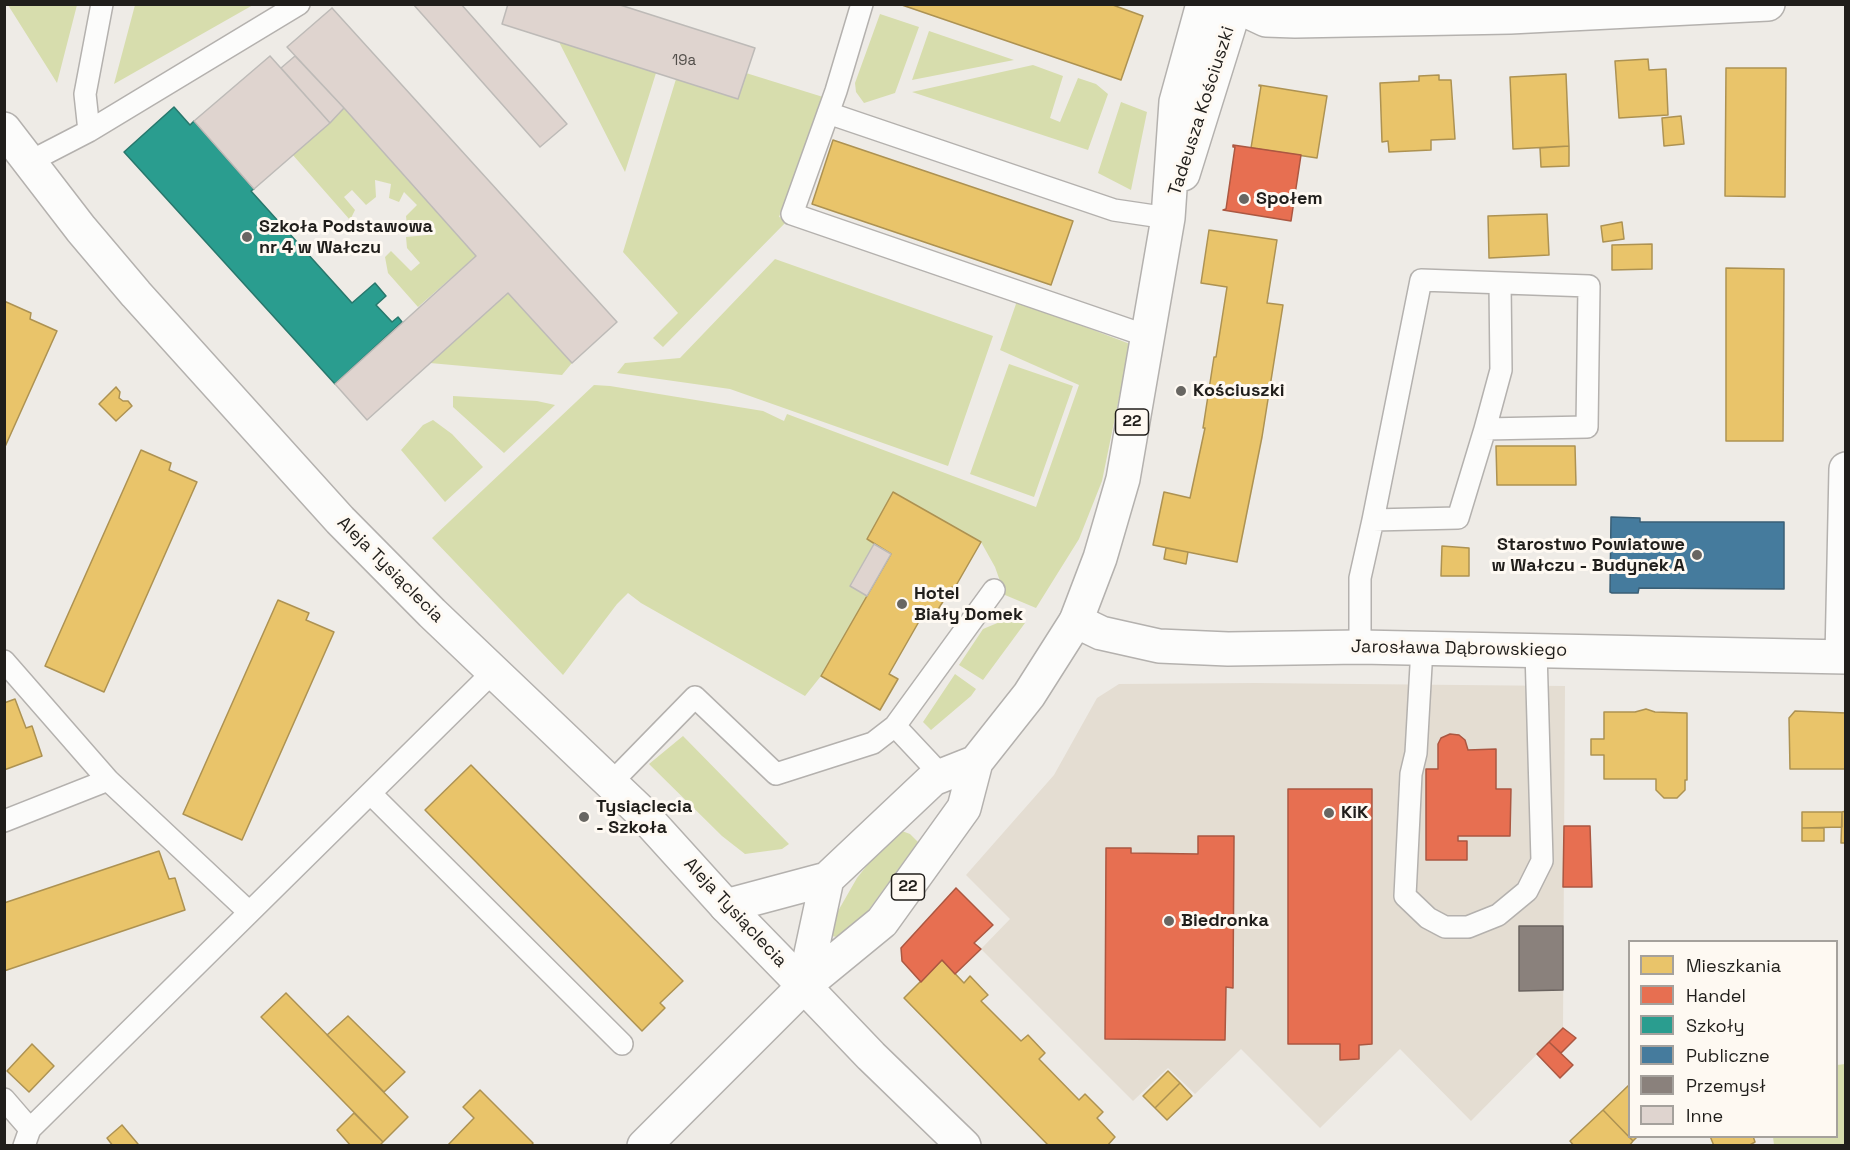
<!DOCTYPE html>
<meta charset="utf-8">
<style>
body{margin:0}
#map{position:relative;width:1850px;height:1150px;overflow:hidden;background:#eeebe6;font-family:"Space Grotesk",sans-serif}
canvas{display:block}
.frame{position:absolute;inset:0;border:6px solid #201e1b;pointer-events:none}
.legend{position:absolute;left:1628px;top:940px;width:210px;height:198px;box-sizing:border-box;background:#fef9f2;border:2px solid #a5a19c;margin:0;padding:8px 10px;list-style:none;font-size:18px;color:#201e1b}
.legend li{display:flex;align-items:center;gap:12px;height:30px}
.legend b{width:30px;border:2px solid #a5a19c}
</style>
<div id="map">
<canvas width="1850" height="1150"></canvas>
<div class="frame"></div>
<ul class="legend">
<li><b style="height:16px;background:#e9c46a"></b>Mieszkania</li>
<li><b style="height:16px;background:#e76f51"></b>Handel</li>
<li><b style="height:16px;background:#2a9d8f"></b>Szkoły</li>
<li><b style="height:16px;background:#457b9d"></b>Publiczne</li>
<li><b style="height:16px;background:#8a817c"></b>Przemysł</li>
<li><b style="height:16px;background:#dfd4cf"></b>Inne</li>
</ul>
</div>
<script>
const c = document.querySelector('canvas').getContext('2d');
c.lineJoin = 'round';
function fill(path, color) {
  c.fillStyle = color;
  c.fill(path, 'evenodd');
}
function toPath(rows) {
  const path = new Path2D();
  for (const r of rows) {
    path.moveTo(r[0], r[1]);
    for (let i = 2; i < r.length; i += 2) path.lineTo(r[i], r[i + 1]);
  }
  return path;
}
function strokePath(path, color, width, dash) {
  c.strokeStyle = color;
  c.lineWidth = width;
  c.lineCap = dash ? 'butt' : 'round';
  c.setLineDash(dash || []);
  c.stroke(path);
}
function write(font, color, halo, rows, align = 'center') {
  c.font = font + ' "Space Grotesk",sans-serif';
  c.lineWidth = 6;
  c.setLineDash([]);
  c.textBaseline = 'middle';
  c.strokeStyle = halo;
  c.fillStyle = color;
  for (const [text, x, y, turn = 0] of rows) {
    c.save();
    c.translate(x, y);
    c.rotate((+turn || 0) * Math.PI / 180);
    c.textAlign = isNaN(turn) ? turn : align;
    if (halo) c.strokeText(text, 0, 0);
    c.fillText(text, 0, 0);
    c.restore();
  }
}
const built = toPath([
 [1255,683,1565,686,1563,1028,1471,1121,1400,1049,1320,1128,1241,1049,1195,1094,1168,1068,1133,1101,981,949,1010,919,966,875,1054,775,1097,698,1119,684]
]);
const green = toPath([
 [8,5,77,5,57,83],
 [135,5,135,4,253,5,114,84],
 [880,14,919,27,895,93,864,103,856,92,855,83],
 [929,31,1014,60,912,80],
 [559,42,656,73,625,172],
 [1033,65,1063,76,1050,118,1060,122,1078,78,1096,84,1108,94,1088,150,912,92],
 [746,73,823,97,779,217,788,220,663,347,653,338,678,313,623,252,676,79,738,99],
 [1121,102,1147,112,1131,190,1098,173],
 [344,108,476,256,418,307,388,273,385,257,391,251,411,271,420,263,407,248,406,237,427,235,425,224,407,225,406,216,417,205,404,192,399,202,389,198,391,184,375,180,376,197,366,205,352,190,344,197,355,210,350,220,292,154],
 [775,259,993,336,948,466,730,389,617,373,625,363,680,358],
 [508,293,572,363,562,375,430,363],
 [1017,301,1130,344,1102,481,1079,539,1036,608,1005,595,995,567,981,542,893,492,867,539,874,544,850,585,867,596,821,676,805,696,641,603,628,593,617,604,563,675,432,538,594,385,610,386,763,411,784,421,787,414,1036,507,1079,385,1000,350],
 [1009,364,1073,386,1034,497,970,474],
 [453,396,537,401,555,405,504,453,453,407],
 [433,420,452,434,483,467,445,502,401,450,423,425],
 [1007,619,1025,623,983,680,959,665,983,629],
 [955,674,976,689,971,696,931,730,923,722],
 [683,736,789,844,782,849,745,854,722,836,649,764],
 [902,831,910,834,918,842,860,922,837,937,831,936,834,918,857,878,872,859],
 [1845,1064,1845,1145,1774,1145,1773,1137,1836,1136,1837,1065]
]);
const homes = toPath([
 [899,4,1110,4,1143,16,1121,80,899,4],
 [1648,59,1649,70,1666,69,1668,115,1619,118,1615,61,1648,59],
 [1726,68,1786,68,1785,197,1725,196,1726,68],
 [1566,74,1569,146,1513,149,1510,77,1566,74],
 [1439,75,1439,80,1451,80,1455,139,1431,140,1431,150,1389,152,1388,141,1382,142,1380,83,1419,81,1419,76,1439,75],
 [1259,85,1327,96,1317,158,1251,148,1261,86,1259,86,1259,85],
 [1681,116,1684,144,1664,146,1662,118,1681,116],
 [833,140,1073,221,1051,285,812,204,833,140],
 [1569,146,1569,166,1541,167,1540,148,1569,146],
 [1547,214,1549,255,1489,258,1488,216,1547,214],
 [1622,222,1624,239,1603,242,1601,226,1622,222],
 [1209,230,1277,240,1267,303,1283,305,1262,437,1237,562,1153,545,1164,492,1190,498,1205,428,1203,428,1214,357,1216,357,1227,287,1201,283,1209,230],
 [1652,244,1652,269,1612,270,1612,245,1652,244],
 [1726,268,1784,269,1783,441,1726,441,1726,268],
 [4,301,31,313,30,319,57,331,4,449,4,301],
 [116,387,120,392,119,398,123,401,128,401,132,406,116,421,99,404,116,387],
 [1496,446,1575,446,1576,485,1497,485,1496,446],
 [141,450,171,463,169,470,197,482,104,692,45,666,141,450],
 [893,492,981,542,954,589,952,587,934,616,925,611,889,674,898,679,880,710,821,676,891,554,867,539,893,492],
 [1442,546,1469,548,1469,576,1441,576,1442,546],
 [1166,548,1188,552,1186,564,1164,559,1166,548],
 [278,600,309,613,306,620,334,632,242,840,183,814,278,600],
 [15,699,26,728,32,726,42,756,4,770,4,703,15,699],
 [1646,709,1655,712,1687,713,1687,780,1685,780,1685,790,1677,798,1664,798,1656,790,1656,779,1604,779,1604,755,1591,755,1591,739,1604,739,1604,712,1635,712,1646,709],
 [1795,711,1846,713,1846,769,1790,769,1789,718,1795,711],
 [471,765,683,981,660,1003,665,1008,642,1031,425,810,471,765],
 [1846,811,1846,843,1841,843,1842,812,1846,811],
 [1802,812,1842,812,1842,827,1802,828,1802,812],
 [1802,828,1824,828,1824,841,1802,841,1802,828],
 [159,851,169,879,175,878,185,910,4,971,4,903,159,851],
 [942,960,964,983,970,976,988,995,981,1001,1021,1041,1028,1035,1045,1053,1039,1059,1079,1100,1085,1094,1103,1112,1097,1118,1115,1137,1107,1146,1049,1146,904,998,942,960],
 [286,993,408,1117,383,1142,261,1017,286,993],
 [348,1016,405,1072,384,1092,327,1035,348,1016],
 [32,1044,54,1066,29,1092,7,1071,32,1044],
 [1168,1071,1180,1083,1155,1108,1143,1096,1168,1071],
 [1180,1083,1192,1096,1167,1120,1155,1108,1180,1083],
 [1630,1084,1630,1136,1638,1136,1633,1141,1603,1110,1630,1084],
 [480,1090,533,1143,531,1146,447,1146,474,1118,463,1107,480,1090],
 [1603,1110,1633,1141,1629,1146,1574,1146,1570,1141,1603,1110],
 [354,1113,383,1142,379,1146,351,1146,337,1130,354,1113],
 [122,1125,138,1144,136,1146,113,1146,107,1138,122,1125],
 [1710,1136,1753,1136,1755,1142,1748,1146,1714,1146,1710,1136]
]);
const shops = toPath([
 [1233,145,1301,155,1291,221,1223,210,1226,209,1235,147,1233,147,1233,145],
 [1450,734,1459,735,1465,740,1468,750,1496,749,1496,789,1511,789,1510,836,1458,836,1458,841,1467,841,1467,860,1426,860,1426,769,1438,769,1438,744,1441,738,1450,734],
 [1288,789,1372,789,1372,1044,1359,1045,1359,1059,1340,1060,1340,1044,1288,1044,1288,789],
 [1564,826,1590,826,1592,887,1563,887,1564,826],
 [1198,836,1234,836,1233,988,1226,987,1225,1040,1105,1039,1106,848,1131,848,1131,853,1198,854,1198,836],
 [956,888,993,925,974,943,981,949,955,974,942,960,921,982,902,961,901,948,956,888],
 [1563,1028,1576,1038,1561,1053,1549,1042,1563,1028],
 [1549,1042,1573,1065,1560,1078,1537,1054,1549,1042]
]);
const schools = toPath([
 [174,107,190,125,194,121,254,189,251,191,352,303,375,283,386,296,376,305,392,322,398,317,402,322,335,384,124,152,174,107]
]);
const public = toPath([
 [1611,517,1640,518,1640,522,1784,522,1784,589,1639,588,1638,593,1612,593,1610,592,1611,517]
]);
const industry = toPath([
 [1519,926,1563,926,1563,990,1519,991,1519,926]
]);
const building = toPath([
 [413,4,461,4,567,124,540,147,413,4],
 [508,4,617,4,755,48,738,99,502,24,508,4],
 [332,8,617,322,572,363,508,293,367,420,335,384,476,256,344,108,287,47,332,8],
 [270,56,330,123,254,189,194,121,270,56],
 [295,56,344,108,330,123,281,68,295,56],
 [874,544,891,554,867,596,850,586,874,544]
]);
const service = toPath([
 [862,4,836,91,792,214,1147,336],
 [828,113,1114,210,1168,218],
 [89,131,85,94,102,4],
 [29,162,89,131,299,4],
 [1485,429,1501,370,1500,283],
 [1360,647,1360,578,1373,520,1421,280,1589,286,1587,427,1485,429,1458,518,1373,520],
 [1422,648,1416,753,1411,774,1405,896,1428,918,1445,927,1468,927,1498,915,1527,891,1542,861,1536,651],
 [4,661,108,780,249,912],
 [941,775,895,726,994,590],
 [611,783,695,697,776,774,873,743,895,726],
 [371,794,622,1044],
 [4,821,108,780],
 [4,1099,30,1129],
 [24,1146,30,1129,493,672]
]);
const minor = toPath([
 [1236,4,1236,6,1266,20,1295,21,1510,17,1768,4],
 [1076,621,1101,633,1159,646,1228,649,1360,647,1846,657],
 [1842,657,1846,469],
 [644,1146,804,986]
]);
const tertiary = toPath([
 [4,129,81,229,136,294,340,520,432,613,639,810,726,906,804,986]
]);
const primary = toPath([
 [1183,174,1236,4],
 [726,906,827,879],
 [804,986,882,922,964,808,976,762,1029,695,1076,621,1100,558,1123,479,1168,218,1176,102,1203,4],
 [804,986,827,879,933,779,976,762],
 [804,986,871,1056,964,1146]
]);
const markers = [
 [1244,199,6,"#686662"],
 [247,237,6,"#686662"],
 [1181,391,6,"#686662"],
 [1697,555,6,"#686662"],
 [902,604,6,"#686662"],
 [1329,813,6,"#686662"],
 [584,817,6,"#686662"],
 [1169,921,6,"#686662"]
];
const numberNames = [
 ["19a",684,61]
];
const shields = [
 [1132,422,33],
 [908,887,33]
];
const shieldNames = [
 ["22",1132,422],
 ["22",908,887]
];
const streetNames = [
 ["Tadeusza Kościuszki",1202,111,-72],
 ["Aleja Tysiąclecia",390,570,45],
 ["Jarosława Dąbrowskiego",1459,649,1],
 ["Aleja Tysiąclecia",735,913,47]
];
const poiNames = [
 ["Społem",1256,199],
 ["Szkoła Podstawowa",259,227],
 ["nr 4 w Wałczu",259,248],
 ["Kościuszki",1193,391],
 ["Starostwo Powiatowe",1685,545,"right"],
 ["w Wałczu - Budynek A",1685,566,"right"],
 ["Hotel",914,594],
 ["Biały Domek",914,615],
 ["Tysiąclecia",596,807],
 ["- Szkoła",596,828],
 ["KiK",1341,813],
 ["Biedronka",1181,921]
];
fill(built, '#e4ddd2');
fill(green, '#d7ddad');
fill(homes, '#e9c46a');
strokePath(homes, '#ad9252', 1.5);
fill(shops, '#e76f51');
strokePath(shops, '#ab5741', 1.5);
fill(schools, '#2a9d8f');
strokePath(schools, '#27776c', 1.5);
fill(public, '#457b9d');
strokePath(public, '#3a5f76', 1.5);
fill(industry, '#8a817c');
strokePath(industry, '#6a635f', 1.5);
fill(building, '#dfd4cf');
strokePath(building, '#bdbab7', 1.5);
strokePath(service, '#b4b1ae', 24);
strokePath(minor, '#b4b1ae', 36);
strokePath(tertiary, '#b4b1ae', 36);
strokePath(primary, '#b4b1ae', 36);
strokePath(service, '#fcfcfb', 21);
strokePath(minor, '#fcfcfb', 33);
strokePath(tertiary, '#fcfcfb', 33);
strokePath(primary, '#fcfcfb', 33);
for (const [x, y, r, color] of markers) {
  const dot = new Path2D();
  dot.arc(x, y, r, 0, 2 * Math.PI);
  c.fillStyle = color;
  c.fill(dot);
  strokePath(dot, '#fef9f2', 2);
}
write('15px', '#524e4a', null, numberNames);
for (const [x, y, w] of shields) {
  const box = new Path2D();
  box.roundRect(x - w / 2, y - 13, w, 26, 4.5);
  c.fillStyle = '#fef9f2';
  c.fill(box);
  strokePath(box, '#201e1b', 1.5);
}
write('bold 16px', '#201e1b', null, shieldNames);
write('18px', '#201e1b', '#fef9f2', streetNames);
write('bold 18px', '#201e1b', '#fef9f2', poiNames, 'left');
</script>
